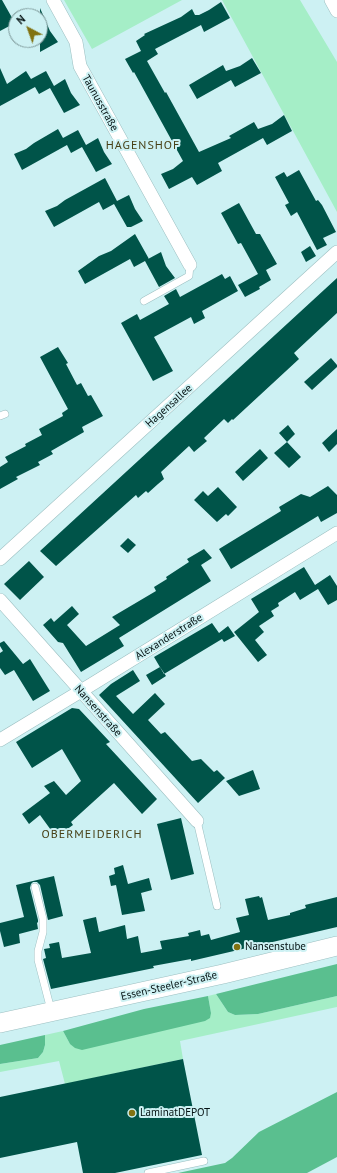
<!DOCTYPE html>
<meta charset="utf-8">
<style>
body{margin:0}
#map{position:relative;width:337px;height:1173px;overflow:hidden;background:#cdf1f3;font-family:"PT Sans",sans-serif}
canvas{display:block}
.north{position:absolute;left:8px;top:8px;width:40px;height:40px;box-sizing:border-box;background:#cdf1f3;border:1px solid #7d9899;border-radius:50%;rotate:319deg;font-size:11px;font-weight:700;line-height:16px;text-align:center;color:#051213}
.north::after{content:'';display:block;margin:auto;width:14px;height:18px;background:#817212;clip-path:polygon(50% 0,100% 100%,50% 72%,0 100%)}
</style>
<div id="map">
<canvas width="337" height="1173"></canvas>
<div class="north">N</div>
</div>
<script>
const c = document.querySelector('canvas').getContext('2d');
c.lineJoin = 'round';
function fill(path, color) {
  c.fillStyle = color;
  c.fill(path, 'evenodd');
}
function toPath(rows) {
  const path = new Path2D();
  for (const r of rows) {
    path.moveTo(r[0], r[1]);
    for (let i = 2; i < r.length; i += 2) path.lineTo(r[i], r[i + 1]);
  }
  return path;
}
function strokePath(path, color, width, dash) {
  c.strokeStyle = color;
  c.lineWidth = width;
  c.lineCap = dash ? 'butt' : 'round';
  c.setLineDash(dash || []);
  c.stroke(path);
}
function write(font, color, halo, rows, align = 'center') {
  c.font = font + ' "PT Sans",sans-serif';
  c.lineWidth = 4;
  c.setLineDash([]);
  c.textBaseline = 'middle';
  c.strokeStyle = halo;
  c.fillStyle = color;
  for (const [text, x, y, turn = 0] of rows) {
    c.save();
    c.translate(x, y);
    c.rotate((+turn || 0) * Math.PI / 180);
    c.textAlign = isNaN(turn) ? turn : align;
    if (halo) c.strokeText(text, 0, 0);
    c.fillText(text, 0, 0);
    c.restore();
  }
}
const green = toPath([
 [64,0,182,0,92,49],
 [222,0,300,0,337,62,337,212],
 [216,994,228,1012,235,1015,258,1014,337,996,337,1007,180,1041,183,1059,65,1084,59,1061,0,1072,0,1064,38,1058,43,1052,45,1045,45,1035,63,1031,70,1044,211,1013,208,996]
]);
const forest = toPath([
 [337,964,337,996,258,1014,235,1015,228,1012,216,994],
 [208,996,211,1013,210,1018,205,1021,82,1050,75,1048,70,1044,63,1031,144,1009],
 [45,1035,45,1045,43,1052,38,1058,0,1064,0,1045],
 [337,1092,337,1157,307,1173,178,1173,225,1163,232,1158,259,1132]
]);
const building = toPath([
 [0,0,2,0,15,23,0,31],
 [221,2,230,18,204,32,201,25,155,49,158,54,147,61,165,93,166,92,199,152,231,138,229,136,254,122,258,129,272,124,284,115,292,131,267,145,263,138,218,163,222,171,197,185,192,177,169,189,161,174,173,169,183,161,134,72,133,73,125,59,141,51,136,41,145,35,144,34,181,17,192,9,195,15,199,15,209,10],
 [40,8,50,31,58,42,40,52],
 [252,58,261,73,235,87,231,80,197,99,189,85,223,65,226,71,240,66],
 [0,68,7,84,26,71,31,79,46,71,54,86,65,79,71,93,80,105,64,113,50,88,39,94,35,87,0,106],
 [58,129,63,138,78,130,86,145,98,138,104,152,112,164,96,172,82,147,71,153,67,145,22,170,14,154,26,149,34,143],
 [299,170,316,201,318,200,322,205,336,232,323,238,327,245,317,250,297,212,291,216,285,205,289,203,275,177,284,172,287,177],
 [105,178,117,201,129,195,135,209,143,221,131,227,127,227,114,204,103,210,99,202,54,227,45,211,57,206,65,200],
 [239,203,256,234,260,234,277,264,266,270,271,280,259,287,260,289,245,297,238,285,258,274,241,243,238,244,221,213],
 [135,234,149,259,148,259,161,252,166,266,175,278,159,287,145,261,134,267,130,259,85,284,78,271,99,256,111,251],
 [310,246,316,256,306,262,301,252],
 [222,274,225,279,230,276,238,291,202,311,205,318,194,324,191,317,154,337,173,371,153,381,121,323,137,314,140,320,169,304,164,296,176,289,180,297],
 [337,278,337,313,294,353,299,359,233,420,232,419,228,423,224,419,204,438,207,441,194,452,189,446,161,472,164,479,158,484,148,493,146,491,138,498,136,495,56,566,40,551],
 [58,347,68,363,66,364,77,385,81,383,88,396,91,395,103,416,82,427,84,432,51,451,53,454,38,462,40,465,16,477,18,479,0,489,0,467,8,462,5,457,26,446,25,444,42,435,39,429,63,416,62,413,68,409,40,357],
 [331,358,337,365,337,367,312,390,304,382],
 [288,425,295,434,287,442,279,433],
 [337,429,337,444,329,452,322,443],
 [287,442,301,457,289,468,274,453],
 [260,449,268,458,243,481,235,472],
 [328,486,337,495,337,513,321,522,318,516,231,569,219,549,281,511,279,507,301,494,310,497],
 [218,487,237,507,228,516,226,514,217,522,194,500,203,491,208,496],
 [128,538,136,545,128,553,120,546],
 [204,549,212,558,201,565,211,581,119,638,124,646,81,672,63,643,58,642,43,625,51,618,54,622,72,606,79,614,67,625,86,646,120,625,112,617,156,591,154,587,167,579,166,577,189,562,187,559],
 [29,561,44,577,20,600,4,584],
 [304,567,315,585,330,575,337,586,337,600,328,605,318,589,300,600,295,592,278,603,279,606,271,611,274,616,259,626,264,632,255,640,267,655,258,662,234,632,259,612,251,599],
 [212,623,219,633,228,626,235,636,224,642,222,639,164,674,154,657],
 [4,641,23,664,30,659,50,691,33,701,14,670,5,675,0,668,0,653,3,651,0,646,0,643],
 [160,667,166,676,152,685,146,675],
 [133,670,140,681,116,696,133,714,155,693,165,704,148,720,161,734,165,732,192,761,201,759,214,772,217,770,225,778,198,803,99,695,111,684],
 [72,708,79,709,110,742,106,744,157,799,142,814,114,783,71,822,73,825,56,837,40,815,29,824,22,814,50,793,44,786,54,781,66,795,81,781,62,749,32,768,16,742],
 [253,770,260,789,239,796,226,781],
 [181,818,194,874,171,880,157,824],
 [123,865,128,884,149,878,152,890,141,893,145,911,122,915,116,885,111,886,109,876,115,874,114,868],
 [54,876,63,916,48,920,40,885,37,882,33,882,31,884,30,888,38,920,38,922,37,923,38,929,19,934,20,943,4,947,0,931,0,923,24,917,16,885],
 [259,896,260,898,262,897,268,920,290,915,290,913,306,908,305,905,337,897,337,927,191,961,191,959,153,966,154,968,51,989,43,959,46,958,44,949,50,948,49,944,59,942,62,958,91,953,83,920,96,917,99,932,125,925,127,939,138,936,141,953,162,949,160,941,189,936,188,933,200,930,201,936,209,934,211,940,240,932,236,918,249,915,245,899],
 [183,1059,202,1155,115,1173,83,1173,77,1142,0,1158,0,1097]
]);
const service = toPath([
 [144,301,189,276,190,265],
 [0,416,5,414],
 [197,821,217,906],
 [35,887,43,919,43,932,38,951,38,960,51,1010],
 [148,1173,204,1161]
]);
const minor = toPath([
 [53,0,76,42,80,66,190,265],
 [331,0,337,11],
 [0,559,337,252],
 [0,600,197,821],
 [0,740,81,691,337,533]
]);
const secondary = toPath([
 [0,1023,223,974,337,946]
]);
const markers = [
 [237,947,4,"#817212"],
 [132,1113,4,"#817212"]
];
const streetNames = [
 ["Taunusstraße",100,103,61],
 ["Hagensallee",169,406,-42],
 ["Alexanderstraße",169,637,-32],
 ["Nansenstraße",98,711,48],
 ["Essen-Steeler-Straße",169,986,-13]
];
const poiNames = [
 ["Nansenstube",245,947],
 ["LaminatDEPOT",140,1113]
];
const neighbourhoodNames = [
 ["HAGENSHOF",143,146],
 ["OBERMEIDERICH",92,835]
];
fill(green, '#a5eec7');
fill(forest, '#5abf8f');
fill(building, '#005449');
strokePath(service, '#9cbfc1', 8);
strokePath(minor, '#9cbfc1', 14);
strokePath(secondary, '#9cbfc1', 20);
strokePath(service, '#fff', 7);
strokePath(minor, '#fff', 13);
strokePath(secondary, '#fff', 19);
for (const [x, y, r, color] of markers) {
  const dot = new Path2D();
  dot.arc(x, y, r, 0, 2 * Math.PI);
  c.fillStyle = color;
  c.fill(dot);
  strokePath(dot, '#cdf1f3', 1.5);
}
write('11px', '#051213', '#cdf1f3', streetNames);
write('11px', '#051213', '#cdf1f3', poiNames, 'left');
c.letterSpacing = '1px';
write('12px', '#474016', '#cdf1f3', neighbourhoodNames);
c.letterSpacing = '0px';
</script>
